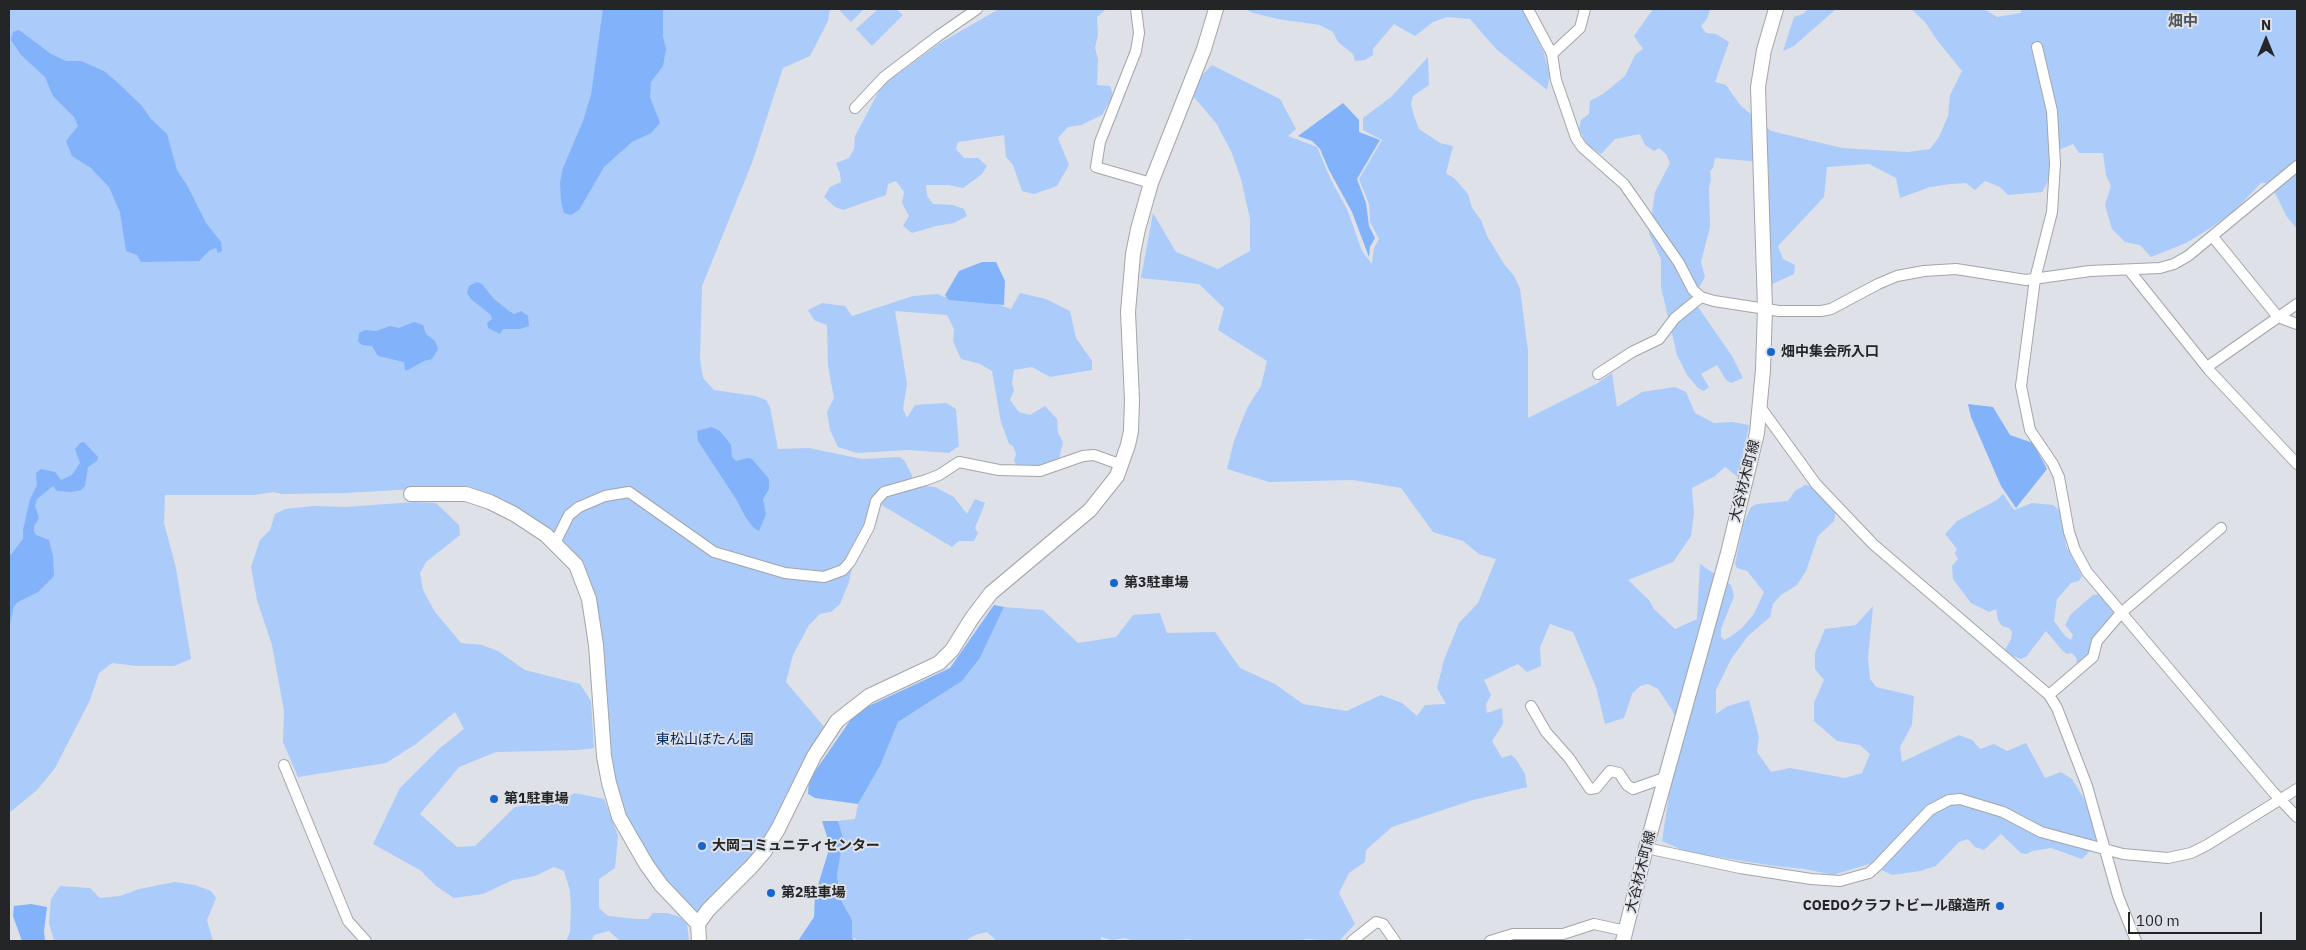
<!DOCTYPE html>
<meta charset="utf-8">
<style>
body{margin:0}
#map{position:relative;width:2306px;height:950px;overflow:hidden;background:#dee1e7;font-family:"IBM Plex Sans",sans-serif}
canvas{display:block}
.frame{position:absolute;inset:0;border:10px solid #242527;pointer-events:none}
.north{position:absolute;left:2241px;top:15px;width:50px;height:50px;-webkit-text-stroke:4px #dee1e7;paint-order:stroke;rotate:0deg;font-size:14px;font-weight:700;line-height:20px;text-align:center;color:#242527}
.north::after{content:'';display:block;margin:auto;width:18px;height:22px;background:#242527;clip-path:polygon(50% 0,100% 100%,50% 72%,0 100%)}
.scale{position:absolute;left:2128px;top:912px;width:134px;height:22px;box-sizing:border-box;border:2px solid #242527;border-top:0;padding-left:6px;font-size:15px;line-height:18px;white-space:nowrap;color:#242527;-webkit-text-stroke:4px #dee1e7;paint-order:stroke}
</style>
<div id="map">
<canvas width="2306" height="950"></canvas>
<div class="frame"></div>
<div class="north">N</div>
<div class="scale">100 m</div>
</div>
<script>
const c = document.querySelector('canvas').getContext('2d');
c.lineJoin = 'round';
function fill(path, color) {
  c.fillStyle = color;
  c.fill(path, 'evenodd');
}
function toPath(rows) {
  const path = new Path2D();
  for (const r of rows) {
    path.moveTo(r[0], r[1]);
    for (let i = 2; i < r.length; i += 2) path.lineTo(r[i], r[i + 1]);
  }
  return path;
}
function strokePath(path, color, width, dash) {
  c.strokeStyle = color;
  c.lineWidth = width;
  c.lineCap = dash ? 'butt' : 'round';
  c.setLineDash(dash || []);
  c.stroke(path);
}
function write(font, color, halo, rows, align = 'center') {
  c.font = font + ' "IBM Plex Sans","Noto Sans JP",sans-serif';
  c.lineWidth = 4;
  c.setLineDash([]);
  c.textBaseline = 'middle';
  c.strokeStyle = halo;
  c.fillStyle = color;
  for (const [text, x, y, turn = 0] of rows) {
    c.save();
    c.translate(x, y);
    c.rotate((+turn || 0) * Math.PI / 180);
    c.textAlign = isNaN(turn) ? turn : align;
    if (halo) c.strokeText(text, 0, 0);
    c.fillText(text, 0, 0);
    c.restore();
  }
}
const green = toPath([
 [9,9,830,9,828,21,810,56,783,68,752,163,702,286,700,359,703,378,714,390,755,396,766,400,770,407,778,449,809,448,862,459,899,457,904,460,912,475,911,482,894,493,901,493,922,486,935,487,954,497,967,514,975,499,985,503,975,528,978,533,974,541,959,541,952,547,880,504,852,567,849,582,840,604,831,612,820,614,809,625,793,655,786,682,826,729,760,846,748,862,696,913,661,879,624,817,612,764,596,604,592,585,582,563,555,531,553,533,501,499,468,486,345,493,282,494,273,492,254,495,165,495,164,523,176,568,191,659,174,666,137,666,112,663,99,673,90,700,55,768,37,790,9,813],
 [838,9,864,9,851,22],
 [878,9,896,9,903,15,872,46,856,29],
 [999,9,1126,9,1105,10,1097,17,1098,35,1095,48,1098,59,1097,85,1110,86,1113,95,1102,115,1081,125,1068,127,1058,138,1069,165,1057,186,1034,194,1022,191,1013,165,1006,157,1004,135,958,142,956,149,964,158,978,158,987,166,982,174,963,188,948,185,926,185,927,196,933,204,953,205,964,209,967,216,954,223,936,226,912,233,903,226,909,216,902,203,904,192,896,181,888,184,886,195,843,210,835,207,824,197,830,187,841,182,840,173,836,163,849,158,854,149,855,136,879,91,887,82,940,43],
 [1245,9,1522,9,1544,53,1550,76,1547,90,1496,49,1470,19,1447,17,1433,22,1415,36,1394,24,1373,49,1373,55,1365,60,1355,61,1353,54,1338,42,1333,32,1320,25,1278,19,1253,13],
 [1653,9,1710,9,1707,19,1701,26,1706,33,1716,34,1729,42,1715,82,1726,85,1740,105,1771,131,1842,148,1908,152,1930,149,1939,137,1948,116,1950,95,1962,71,1937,40,1925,22,1911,9,1984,9,1997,17,2021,13,2021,9,2297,9,2297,229,2287,217,2270,183,2261,183,2235,210,2212,227,2186,243,2151,257,2140,245,2125,242,2112,229,2105,205,2111,186,2106,175,2103,153,2079,153,2073,144,2049,154,2050,178,2042,192,2008,195,2000,187,1985,181,1975,190,1966,183,1951,184,1930,187,1900,198,1896,178,1869,164,1827,167,1824,197,1778,246,1783,259,1795,265,1794,274,1768,286,1769,169,1750,161,1715,158,1713,168,1710,171,1711,180,1709,187,1710,227,1701,262,1705,277,1695,294,1698,307,1732,356,1743,378,1731,383,1726,380,1717,365,1701,374,1709,387,1704,391,1698,388,1687,375,1677,355,1661,287,1661,259,1649,234,1655,192,1670,163,1666,154,1659,148,1654,151,1645,145,1640,134,1615,139,1601,154,1588,146,1579,129,1581,120,1589,114,1590,101,1603,94,1625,76,1635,55,1643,49,1634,36],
 [1808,9,1836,9,1794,46,1783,51,1794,17,1803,14],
 [1428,57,1429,85,1413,96,1411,104,1414,116,1419,129,1440,143,1453,146,1446,173,1455,179,1468,194,1472,208,1481,220,1487,236,1504,264,1514,276,1520,289,1528,351,1528,418,1596,384,1612,373,1617,407,1642,392,1675,387,1686,392,1695,413,1714,423,1732,422,1749,425,1738,477,1725,467,1715,476,1692,488,1694,513,1691,536,1673,562,1628,580,1649,600,1654,609,1675,629,1697,619,1700,564,1731,585,1734,596,1721,629,1721,637,1724,640,1730,637,1742,628,1754,614,1764,592,1747,571,1737,568,1735,564,1743,524,1751,507,1757,504,1788,501,1795,491,1805,485,1812,486,1836,511,1834,521,1818,536,1806,571,1797,585,1781,595,1773,604,1770,617,1748,636,1731,659,1716,690,1716,714,1728,706,1749,700,1759,737,1757,752,1771,772,1790,768,1845,778,1862,773,1870,754,1860,745,1837,741,1814,721,1814,703,1824,680,1815,669,1815,653,1825,629,1856,625,1873,606,1868,658,1870,679,1876,687,1914,696,1912,725,1900,747,1902,762,1959,735,1972,740,1980,749,1994,744,2007,751,2026,743,2045,778,2061,772,2072,779,2083,797,2089,812,2097,843,2082,859,2051,848,2032,851,2027,854,2021,853,2001,834,1984,850,1975,847,1968,839,1959,842,1936,866,1920,871,1892,875,1869,864,1833,875,1805,869,1774,866,1687,852,1662,841,1669,795,1683,735,1672,710,1658,689,1648,684,1640,686,1632,694,1624,718,1605,724,1596,687,1573,632,1550,624,1540,647,1541,666,1527,672,1518,664,1484,680,1491,695,1486,704,1487,713,1502,708,1503,724,1492,741,1502,758,1511,755,1516,759,1525,774,1527,787,1473,800,1392,827,1366,850,1365,862,1349,873,1339,893,1355,924,1339,941,1306,939,1300,941,1196,941,1187,939,1179,941,1135,941,1125,938,1112,940,1101,937,1101,941,997,941,987,932,975,935,965,941,858,941,852,937,852,920,841,900,837,876,842,842,838,821,855,819,858,804,881,764,898,722,962,681,980,658,1004,607,1043,610,1078,643,1116,637,1133,615,1160,613,1167,633,1215,632,1240,668,1275,684,1303,704,1347,711,1381,695,1402,703,1417,716,1425,705,1446,704,1437,688,1444,660,1459,623,1478,603,1496,559,1479,554,1463,541,1433,532,1401,488,1353,480,1269,482,1227,469,1234,441,1247,408,1261,386,1267,361,1218,330,1224,308,1199,284,1141,278,1153,213,1176,252,1218,269,1250,251,1250,219,1241,179,1231,151,1216,123,1194,97,1197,80,1212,65,1280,99,1296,129,1288,136,1317,147,1331,180,1347,209,1362,251,1372,264,1374,248,1379,239,1370,222,1369,204,1359,179,1382,140,1363,130,1363,118,1391,97],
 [1020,293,1046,299,1070,311,1076,338,1092,361,1092,370,1050,377,1032,367,1014,370,1012,384,1014,390,1010,400,1019,412,1030,415,1045,406,1057,419,1058,433,1063,442,1059,459,1032,468,1017,466,1014,461,1016,454,1013,446,1009,444,1001,422,992,371,980,364,961,359,953,341,954,329,947,315,895,311,907,384,903,409,907,418,915,405,946,403,956,409,959,446,949,453,908,450,857,453,838,447,830,430,827,412,834,398,828,366,827,325,814,320,808,310,822,303,845,306,852,316,913,296,938,294,944,297,974,296,1011,309],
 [2003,494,2014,510,2032,503,2053,505,2060,511,2066,546,2082,576,2079,581,2071,583,2057,599,2054,621,2065,636,2071,640,2073,635,2065,625,2071,614,2093,595,2099,594,2113,611,2113,615,2094,638,2089,650,2091,655,2082,666,2077,663,2076,657,2071,653,2067,654,2062,650,2046,631,2026,657,2020,659,2011,655,2005,650,2011,639,2012,632,2009,628,2002,626,1998,620,1996,609,1989,612,1971,603,1953,579,1952,566,1958,559,1955,553,1957,549,1945,534,1957,521,1997,500],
 [414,502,436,503,459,525,460,535,426,562,420,573,423,590,435,612,461,643,482,645,498,651,525,670,580,684,591,701,594,748,579,750,496,752,459,767,420,814,457,847,475,846,515,807,537,803,554,803,575,793,604,799,618,836,615,868,599,879,599,908,608,916,636,919,648,919,653,913,667,913,680,917,687,924,689,940,620,941,609,931,594,935,591,941,566,941,570,932,571,908,570,891,564,871,554,867,535,876,513,880,483,894,454,898,436,886,420,870,373,844,400,788,440,748,464,729,455,712,416,744,386,763,298,777,283,742,284,711,272,645,257,600,251,567,260,540,270,530,275,514,285,509,313,506,346,507],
 [175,882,195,885,211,891,216,898,207,920,213,941,54,941,49,923,51,899,60,886,90,888,100,898,120,896,139,889]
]);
const water = toPath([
 [603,9,663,9,663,37,666,49,663,66,651,82,650,97,660,123,651,133,632,142,604,167,579,210,571,215,564,213,561,201,560,183,563,168,583,121,591,95],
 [19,30,51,54,66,61,81,61,104,71,118,83,142,106,151,119,167,134,177,170,188,187,206,223,221,242,222,251,218,253,216,248,210,250,199,261,141,262,137,255,126,251,120,212,109,187,91,168,72,156,66,141,78,126,74,117,53,96,45,77,21,55,11,40,13,32],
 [1343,103,1359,120,1359,132,1380,140,1357,179,1366,203,1369,226,1375,238,1370,247,1369,257,1352,212,1329,170,1320,149,1312,141,1298,136],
 [982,262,996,262,1005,281,1004,305,949,300,945,295,959,271],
 [477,282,482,284,494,299,509,311,514,314,521,311,528,316,529,326,520,329,503,329,500,334,488,328,487,323,492,319,491,315,471,299,467,293,469,286],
 [414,322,423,325,426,334,435,341,438,349,432,359,424,361,408,370,405,370,404,362,378,356,372,346,362,345,358,341,359,333,365,330,376,331,390,326,399,328],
 [1968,404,1993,407,2010,435,2033,443,2047,469,2016,508,2001,486,1971,417],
 [712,427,720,431,731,445,732,457,736,461,748,458,752,459,769,479,769,489,763,499,766,514,759,531,754,528,746,518,736,499,698,441,697,431],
 [84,442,98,457,97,461,88,467,85,486,81,490,71,492,57,491,53,486,37,499,35,506,39,518,34,526,34,531,36,535,49,540,53,556,54,576,38,592,18,602,14,606,9,628,9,557,23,539,23,530,30,499,37,485,36,473,41,469,55,472,61,480,72,475,80,463,75,449,80,443],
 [994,605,1004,607,980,658,962,681,898,722,881,764,858,804,815,798,808,794,809,780,856,712,950,668],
 [822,821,838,821,843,838,837,876,841,900,852,920,852,937,854,941,798,941,814,917,815,895,830,846],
 [31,904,47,907,44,931,45,941,22,941,13,916,14,906]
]);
const street = toPath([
 [1136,9,1139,33,1136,51,1100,142,1096,167,1151,183],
 [1528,9,1552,54,1556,80,1576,138,1582,147,1624,184,1679,263,1693,290,1701,297,1714,301,1779,311,1821,311,1831,309,1878,284,1897,276,1924,271,1956,269,2026,280,2090,271,2160,268,2174,264,2188,256,2297,166],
 [2037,47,2052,111,2055,164,2052,212,2035,279,2021,386,2030,430,2053,464,2059,477,2069,532,2075,550,2087,572,2273,792,2297,817],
 [1552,54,1580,28,1585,9],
 [855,108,884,77,938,36,977,9],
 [2213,237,2278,317,2297,324],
 [2129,270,2209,370,2297,464],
 [2207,367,2297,304],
 [1598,374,1632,352,1659,339,1675,318,1701,297],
 [1761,408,1816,484,1873,544,2049,695,2057,708,2087,786,2118,896,2136,941],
 [555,543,569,515,579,507,605,496,629,492,714,552,785,573,824,577,843,570,850,562,869,527,876,501,884,492,926,480,939,475,959,462,999,470,1040,471,1083,456,1094,455,1122,465],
 [2049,695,2093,657,2097,641,2121,613,2221,528],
 [1531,706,1546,732,1569,758,1590,789,1596,788,1610,771,1619,773,1627,785,1633,789,1667,777],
 [284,765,348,921,366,941],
 [1646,848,1740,868,1811,879,1840,881,1869,873,1878,865,1930,810,1949,800,1960,799,2003,812,2041,832,2123,854,2168,858,2191,853,2207,845,2297,789],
 [1352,941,1376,922,1383,924,1395,941],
 [1490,941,1513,934,1563,934,1594,924,1626,931]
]);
const secondary = toPath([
 [411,494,466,494,490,502,514,514,546,535,576,565,589,599,596,645,604,756,609,783,619,817,646,864,661,885,698,924],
 [699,941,698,924,708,910,752,866,764,852,778,829,814,756,837,721,869,696,939,663,952,650,972,618,991,593,1090,510,1117,476,1128,445,1131,431,1132,400,1128,312,1133,254,1138,229,1151,183,1204,49,1216,9],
 [1623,941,1646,848,1728,553,1757,433,1763,370,1765,308,1758,87,1764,50,1776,9]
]);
const markers = [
 [1771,352,5,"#1766d0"],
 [1114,583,5,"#1766d0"],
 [494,799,5,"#1766d0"],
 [702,846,5,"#1766d0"],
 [771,893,5,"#1766d0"],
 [2000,906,5,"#1766d0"]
];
const poiNames = [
 ["畑中集会所入口",1781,352],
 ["第3駐車場",1124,583],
 ["第1駐車場",504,799],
 ["大岡コミュニティセンター",712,846],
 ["第2駐車場",781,893],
 ["COEDOクラフトビール醸造所",1990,906,"right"]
];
const streetNames = [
 ["大谷材木町線",1745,481,-76],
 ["大谷材木町線",1641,872,-76]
];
const parkNames = [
 ["東松山ぼたん園",705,740]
];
const neighbourhoodNames = [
 ["畑中",2183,22]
];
fill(green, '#abcbfa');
fill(water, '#82b2f9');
strokePath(street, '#a2a5aa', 12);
strokePath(secondary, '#a2a5aa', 16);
strokePath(street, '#fff', 10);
strokePath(secondary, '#fff', 14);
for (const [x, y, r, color] of markers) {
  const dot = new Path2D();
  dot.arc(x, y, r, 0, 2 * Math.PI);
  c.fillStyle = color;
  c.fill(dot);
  strokePath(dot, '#dee1e7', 2);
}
write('bold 14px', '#242527', '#dee1e7', poiNames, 'left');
write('14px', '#242527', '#dee1e7', streetNames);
write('14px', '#002a67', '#dee1e7', parkNames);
write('bold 15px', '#515358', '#dee1e7', neighbourhoodNames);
</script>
